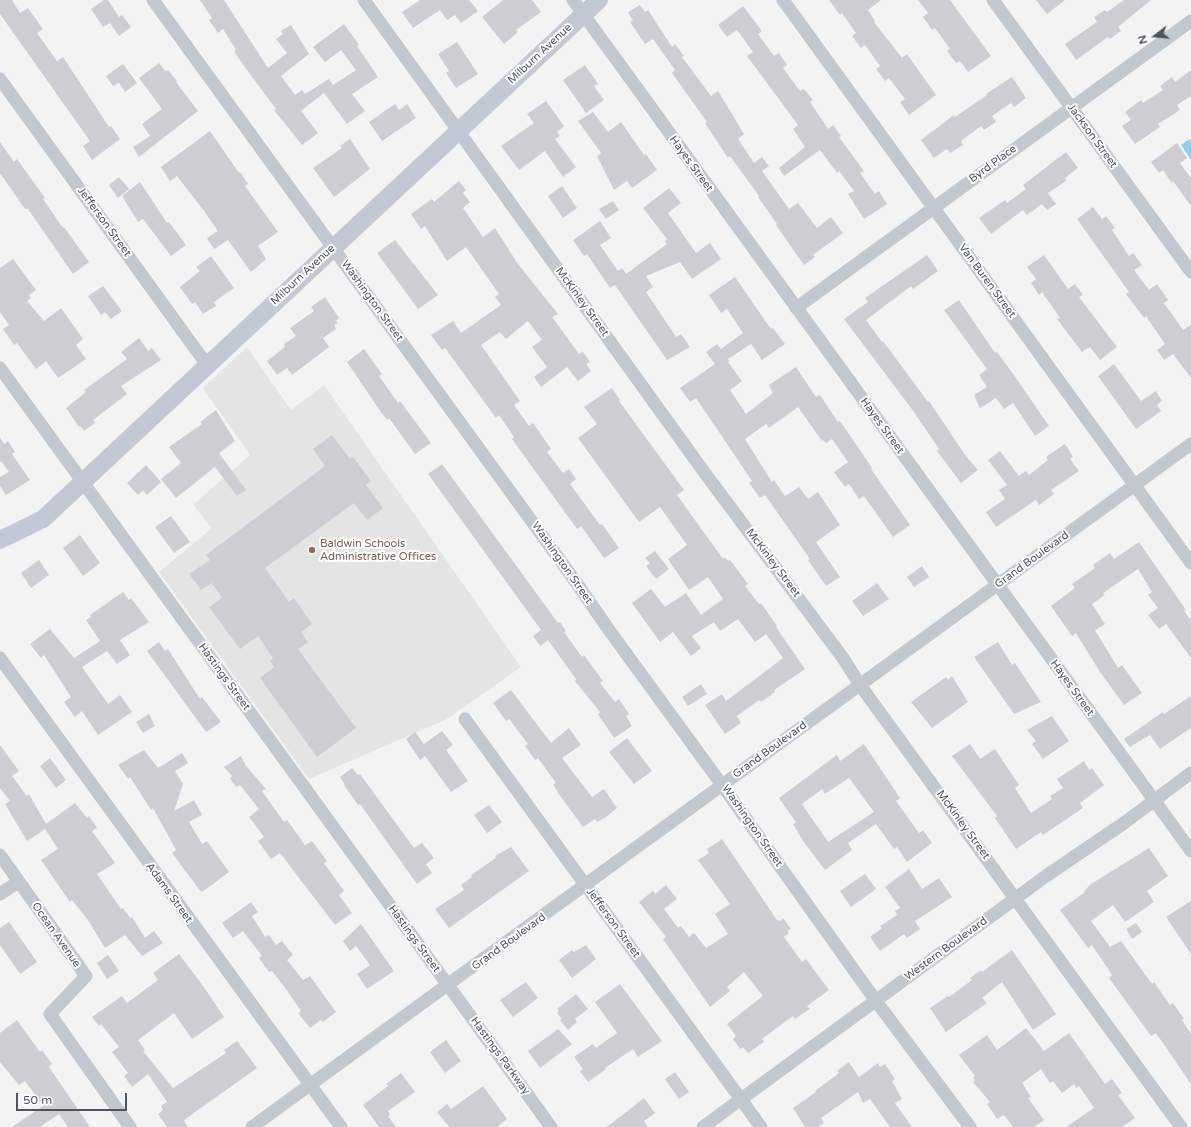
<!DOCTYPE html>
<style>
body{margin:0}
#map{position:relative;width:1191px;height:1127px;overflow:hidden;background:#f4f3f3;font-family:"Varela Round",sans-serif}
canvas{display:block}
.north{position:absolute;left:1135px;top:16px;width:40px;height:40px;-webkit-text-stroke:3px #fff;paint-order:stroke;rotate:254deg;font-size:11px;font-weight:700;line-height:16px;text-align:center;color:#4b545f}
.north::after{content:'';display:block;margin:auto;width:14px;height:18px;background:#4b545f;clip-path:polygon(50% 0,100% 100%,50% 72%,0 100%)}
.scale{position:absolute;left:16px;top:1093px;width:111px;height:18px;box-sizing:border-box;border:2px solid #4b545f;border-top:0;padding-left:5px;font-size:12px;line-height:14px;white-space:nowrap;color:#4b545f;-webkit-text-stroke:3px #fff;paint-order:stroke}
</style>
<div id="map">
<canvas width="1191" height="1127"></canvas>
<div class="north">N</div>
<div class="scale">50 m</div>
</div>
<script>
const c = document.querySelector('canvas').getContext('2d');
c.lineJoin = 'round';
function fill(path, color) {
  c.fillStyle = color;
  c.fill(path, 'evenodd');
}
function toPath(rows) {
  const path = new Path2D();
  for (const r of rows) {
    path.moveTo(r[0], r[1]);
    for (let i = 2; i < r.length; i += 2) path.lineTo(r[i], r[i + 1]);
  }
  return path;
}
function strokePath(path, color, width, dash) {
  c.strokeStyle = color;
  c.lineWidth = width;
  c.lineCap = dash ? 'butt' : 'round';
  c.setLineDash(dash || []);
  c.stroke(path);
}
function write(font, color, halo, rows, align = 'center') {
  c.font = font + ' "Varela Round",sans-serif';
  c.lineWidth = 4;
  c.setLineDash([]);
  c.textBaseline = 'middle';
  c.strokeStyle = halo;
  c.fillStyle = color;
  for (const [text, x, y, turn = 0] of rows) {
    c.save();
    c.translate(x, y);
    c.rotate((+turn || 0) * Math.PI / 180);
    c.textAlign = isNaN(turn) ? turn : align;
    if (halo) c.strokeText(text, 0, 0);
    c.fillText(text, 0, 0);
    c.restore();
  }
}
const education = toPath([
 [247,347,291,410,324,385,521,667,447,719,309,779,159,572,212,528,193,505,250,455,203,388]
]);
const water = toPath([
 [1189,139,1191,142,1191,160,1181,145]
]);
const building = toPath([
 [0,0,12,0,20,13,28,8,43,29,37,33,57,61,63,57,109,127,111,126,120,139,92,160,83,146,90,141,0,14],
 [104,0,108,0,119,17,122,15,131,27,119,36,110,23,103,27,91,9],
 [200,0,224,0,268,68,287,53,276,39,283,34,281,31,291,25,309,54,281,76,295,95,302,90,305,94,329,79,333,85,356,70,341,50,325,62,313,47,344,24,359,45,357,46,378,77,352,94,365,111,347,124,324,93,301,111,318,133,302,145,274,110,276,109,244,66,234,51,236,50,223,29,218,33,209,20,212,18],
 [420,0,469,0,478,11,461,23,455,15,447,20,440,10,413,28,402,12],
 [503,0,532,0,541,12,516,30,518,32,504,44,482,17],
 [829,0,881,0,868,10,875,21,874,22,902,58,907,54,936,95,909,115,900,102,905,99,889,78,885,81,876,69,880,66,865,45,861,48,852,36,856,33,842,13,840,15],
 [918,0,950,0,991,56,968,72,960,61,956,63,947,51,950,49,935,28,932,30,923,17,928,13],
 [1036,0,1065,0,1047,14],
 [1124,0,1151,0,1118,27,1121,31,1110,39,1108,37,1076,60,1065,44,1097,22,1094,17,1105,10,1107,12],
 [640,5,645,12,648,10,672,47,675,44,684,56,682,57,711,96,718,91,744,134,738,139,754,163,762,157,769,166,762,171,789,209,798,203,817,228,831,217,843,233,813,255,815,257,804,265,776,225,777,224,758,197,759,196,730,156,728,158,705,123,707,122,672,73,675,70,653,39,645,44,630,22,633,21,628,12],
 [743,6,762,31,758,34,774,56,779,53,787,65,783,68,800,91,804,89,813,100,810,102,828,129,833,125,841,136,839,137,864,171,860,173,875,194,879,191,887,204,864,219,848,194,854,191,839,171,837,173,820,150,784,176,779,168,805,147,793,129,798,125,747,56,753,52,737,30,727,37,718,25],
 [457,42,478,74,456,88,446,73,449,71,438,54],
 [159,63,165,71,168,70,177,81,176,82,198,111,139,157,133,147,150,136,142,124,162,109,139,78],
 [123,64,137,83,125,92,119,83,113,86,106,76],
 [585,65,598,84,594,86,604,100,586,113,563,80],
 [1191,70,1191,96,1177,105,1180,110,1158,124,1160,127,1135,144,1122,126,1131,120,1125,112,1141,100,1143,103,1163,90,1160,86,1172,77,1175,82],
 [1012,77,1026,98,1014,107,1011,103,992,116,996,122,984,130,981,126,961,141,963,145,950,153,947,149,934,158,921,140,954,115,955,117,987,95,986,94],
 [546,101,564,126,557,132,560,136,555,139,576,167,563,177,545,151,519,170,501,146,534,123,527,114],
 [395,104,399,110,407,104,416,118,382,141,369,122],
 [593,112,608,132,621,122,644,155,646,154,657,170,632,188,627,181,614,190,597,156,601,153,578,121],
 [210,131,239,173,240,172,248,184,245,186,278,232,258,246,266,259,251,272,228,240,214,249,207,238,218,231,204,211,177,176,170,181,161,167],
 [350,139,370,169,334,197,313,168,342,148,340,146],
 [0,142,14,162,17,159,45,198,43,199,63,228,64,227,89,262,73,274,28,209,25,209,0,173],
 [1177,143,1187,158,1180,163,1191,178,1191,206,1173,181,1171,182,1163,170,1159,173,1151,162],
 [1066,152,1078,168,1065,178,1066,181,1048,193,1056,204,1047,210,1042,204,1027,215,1023,210,991,234,979,218,1005,200,1007,203,1026,189,1023,185],
 [119,177,129,189,118,198,109,185],
 [459,181,466,190,463,193,470,202,463,208,483,237,495,228,518,264,558,314,552,317,579,354,583,352,590,362,586,364,591,371,578,381,567,367,541,387,534,377,547,367,532,347,542,340,528,321,506,339,500,332,481,345,520,401,514,405,529,426,533,423,551,449,547,452,563,473,569,469,576,479,570,484,600,525,602,524,619,548,604,558,581,526,577,529,512,439,514,437,499,415,496,418,445,348,442,350,431,335,453,321,461,333,501,305,495,297,499,294,466,247,447,261,425,226,421,229,411,214,432,199,434,202],
 [140,182,167,223,169,222,186,245,171,256,143,219,138,222,122,196],
 [562,186,577,208,563,218,548,196],
 [669,188,681,203,668,213,696,253,710,243,721,259,692,279,680,262,646,276,653,287,646,292,676,337,681,334,690,347,667,360,615,285,610,288,587,254,584,256,573,240,600,221,611,238,600,245,618,271,622,268,626,274,667,244,665,241,667,239,643,208],
 [613,201,619,210,606,219,599,209],
 [1093,207,1102,219,1106,216,1115,228,1112,230,1129,256,1133,253,1142,265,1134,270,1149,290,1157,284,1168,300,1164,303,1183,330,1191,325,1191,378,1173,354,1164,360,1157,350,1165,344,1146,316,1144,318,1126,294,1129,292,1077,219],
 [395,240,438,295,418,309,377,253],
 [927,255,938,271,913,289,911,286,866,320,882,342,883,341,928,402,929,401,965,455,978,470,961,483,937,451,939,449,914,412,844,319,868,302,865,298],
 [1044,255,1068,289,1075,284,1083,295,1079,297,1117,347,1100,360,1090,347,1082,352,1057,319,1060,318,1042,292,1039,295,1031,283,1036,279,1027,267],
 [211,256,234,288,214,302,216,306,203,314,195,302,192,304,180,287,200,271,196,267],
 [13,259,36,290,29,295,31,298,27,301,44,321,61,308,83,339,76,345,86,359,58,378,46,361,36,369,17,343,14,345,3,329,9,325,0,312,0,268],
 [735,277,771,329,773,328,785,344,762,360,751,344,728,359,730,361,728,362,742,381,730,390,746,414,773,393,769,385,796,367,816,397,820,395,838,422,840,421,851,437,872,468,871,469,910,525,893,537,864,496,859,499,849,484,845,487,834,472,848,462,832,439,826,443,823,440,822,441,798,407,769,428,766,424,745,439,772,482,774,480,785,496,799,487,808,499,818,492,840,525,816,542,840,577,826,586,808,560,810,559,765,495,760,498,749,483,752,481,696,398,690,402,680,388,715,364,706,352,717,344,721,349,743,333,727,309,721,313,709,295],
 [103,286,122,311,111,319,105,312,101,315,88,296],
 [325,297,339,318,336,321,338,323,334,325,336,329,323,338,329,347,292,375,287,368,277,375,267,361,285,347,284,344,296,336,290,328,314,311,311,307],
 [959,300,995,353,997,352,1016,378,1049,426,1035,436,1013,403,1004,409,996,398,980,408,974,395,987,387,979,375,987,369,944,310],
 [139,338,148,351,152,348,161,360,121,386,127,394,93,420,95,423,84,431,80,426,79,427,66,408,86,392,84,390,127,359,121,352],
 [364,349,382,374,379,376,398,403,400,401,431,443,415,454,389,418,388,420,383,415,347,362],
 [1114,364,1141,401,1156,391,1162,401,1157,405,1161,411,1136,429,1098,376],
 [612,388,620,400,619,401,684,490,677,495,723,559,725,557,728,561,730,560,748,584,745,586,759,604,761,603,777,626,776,627,805,669,774,690,775,692,761,702,759,700,737,716,741,723,725,734,705,705,722,694,726,701,783,658,766,634,755,642,738,619,720,631,714,622,692,636,701,648,691,656,673,632,660,642,632,603,651,589,665,607,686,593,701,615,723,599,708,577,689,590,668,559,687,545,660,507,639,522,578,438,597,424,584,407],
 [216,410,235,441,219,453,246,490,237,496,215,467,176,498,161,479,181,463,169,447,202,424,200,422],
 [332,435,350,459,353,457,371,481,366,485,383,508,367,520,354,503,265,568,289,602,294,598,312,624,301,632,308,642,298,649,356,728,317,757,260,678,274,667,270,661,273,658,258,636,240,649,209,607,222,598,212,583,201,590,189,574,210,560,206,555,325,466,313,449],
 [0,437,4,444,8,441,15,452,12,454,30,480,6,495,0,486,0,477,9,472,1,461,0,462],
 [1065,444,1073,457,1070,459,1079,471,1051,490,1054,494,1039,505,1036,500,996,527,986,512,1005,499,999,490,1007,485,988,460,1000,451,1019,476,1026,471,1029,475,1048,460,1046,457],
 [442,464,534,590,558,623,560,622,566,631,564,632,582,657,584,655,603,681,600,683,615,702,619,699,629,714,626,716,632,726,614,738,598,714,600,712,575,681,576,679,548,640,540,646,533,636,541,630,428,474],
 [146,465,161,482,147,495,143,491,138,495,127,483],
 [171,516,190,542,174,553,155,527],
 [80,535,100,563,83,576,63,548],
 [1139,542,1186,610,1184,611,1191,620,1191,658,1166,624,1159,629,1148,615,1158,608,1148,595,1152,592,1138,569,1103,593,1105,595,1092,604,1105,624,1095,630,1118,668,1122,665,1142,693,1124,705,1100,672,1076,633,1072,636,1051,606,1075,588,1072,584,1095,568,1093,565,1110,553,1114,559],
 [655,551,669,569,656,579,646,566,650,563,645,558],
 [39,560,49,575,31,588,21,573],
 [922,566,929,577,914,587,907,577],
 [877,583,889,599,863,616,852,601],
 [123,592,129,600,131,598,149,622,120,640,130,655,117,664,107,651,82,667,108,704,120,695,132,712,98,735,82,711,75,717,64,702,71,697,44,655,41,658,30,644,50,629,74,658,100,641,86,620,91,617,90,615],
 [159,642,165,651,168,649,200,699,202,697,221,722,206,732,147,651],
 [998,642,1012,665,1015,663,1041,702,1014,714,974,657],
 [952,676,968,702,932,728,911,702,946,677,948,680],
 [701,684,707,694,688,706,682,697],
 [511,690,551,743,569,728,581,745,562,758,592,797,604,789,617,808,605,818,597,822,595,819,583,827,558,793,553,784,556,783,538,758,535,760,525,746,528,744,509,719,506,721,493,703],
 [1191,696,1191,728,1160,749,1150,735,1130,747,1124,739,1163,712,1164,714],
 [149,714,155,726,143,733,136,722],
 [1052,716,1069,741,1043,759,1032,744,1036,741,1027,730],
 [442,731,453,745,446,750,468,781,451,792,425,756,420,760,406,739,415,732,424,744],
 [627,738,652,771,634,784,609,752],
 [864,744,900,798,896,801,919,833,923,830,932,843,907,862,897,847,894,849,876,824,848,843,852,850,825,870,803,841,793,824,796,822,779,798,837,755,840,761],
 [849,778,874,812,828,842,802,804,822,789,825,794],
 [970,744,980,759,995,749,1019,785,1015,788,1031,813,1052,799,1050,796,1063,788,1057,779,1084,761,1089,770,1092,768,1104,785,1080,803,1083,808,1043,835,1041,832,1016,849,995,818,997,816,952,756],
 [0,745,19,771,12,776,27,796,29,794,46,824,75,803,87,818,89,816,97,828,92,831,115,863,97,874,121,909,123,908,130,918,132,917,145,938,154,931,163,943,142,956,125,935,105,948,88,920,72,900,70,902,41,860,58,849,45,829,27,841,5,804,10,801,0,788],
 [144,750,158,768,182,753,188,763,175,771,183,784,174,811,194,800,202,815,189,822,202,844,207,841,229,872,205,890,201,892,172,853,176,850,153,808,151,810,130,777,128,779,118,765],
 [241,756,246,766,266,789,262,791,284,822,287,820,305,845,312,841,327,861,324,863,344,891,339,895,352,913,335,925,280,853,271,859,258,841,264,837,249,817,259,809,240,785,236,787,230,778,232,776,224,767],
 [50,758,66,780,56,788,40,766],
 [352,768,358,775,360,774,414,848,422,843,434,858,426,864,432,873,417,884,360,804,358,805,344,785,345,785,340,777],
 [489,805,502,822,487,833,474,815],
 [722,839,777,920,780,921,783,918,791,929,787,931,789,933,784,937,802,962,806,959,829,990,807,1006,810,1009,795,1019,793,1016,762,1039,764,1042,748,1053,743,1047,740,1049,733,1039,736,1036,727,1024,763,996,744,972,727,987,730,991,710,1007,663,939,666,937,639,902,653,891,655,894,666,885,677,899,664,909,678,928,681,926,689,937,694,933,706,948,728,934,715,914,730,904,698,860,709,853,707,849],
 [511,847,529,871,449,928,435,909,464,890,461,885,472,877,471,875,496,858,495,856],
 [1149,848,1168,876,1147,891,1154,902,1125,922,1113,905,1091,921,1110,947,1121,941,1152,984,1154,982,1170,1005,1173,1003,1184,1019,1182,1020,1191,1034,1191,1084,1156,1033,1151,1036,1109,978,1112,975,1092,945,1088,948,1060,910,1085,892,1084,891,1091,884],
 [909,869,922,889,939,878,952,897,915,921,920,929,907,938,904,934,880,951,870,937,882,928,880,926,897,915,895,911,900,908,885,887],
 [865,874,876,889,851,907,840,891],
 [1191,901,1191,954,1166,917],
 [251,902,258,912,252,916,265,937,269,935,276,945,282,941,293,955,287,960,303,980,310,976,336,1012,323,1022,321,1020,310,1028,298,1013,301,1011,286,989,272,971,269,972,259,958,262,956,243,931,233,938,222,923],
 [9,922,37,962,20,974,0,945,0,928],
 [1136,923,1142,932,1132,939,1126,929],
 [361,924,394,971,367,989,357,974,370,965,356,946,350,951,343,941],
 [586,945,596,959,572,978,559,960,572,950,574,952],
 [1012,950,1056,1014,1033,1030,1002,982,982,998,987,1003,946,1032,930,1008,948,996,949,997,972,980,970,978,981,970,982,972],
 [179,954,206,990,224,1017,192,1039,174,1013,138,1040,145,1050,143,1051,173,1088,226,1053,224,1050,237,1041,257,1068,184,1120,188,1127,167,1127,158,1114,163,1110,161,1106,167,1102,148,1074,132,1087,124,1076,128,1073,112,1052,119,1047,101,1024,99,1026,92,1017,122,996,127,1003,158,980,153,973],
 [108,955,119,971,107,979,97,963],
 [526,982,538,998,513,1017,500,1000],
 [620,984,662,1041,638,1057,633,1049,605,1068,606,1069,588,1082,580,1071,583,1069,574,1057,593,1044,596,1048,617,1033,595,1002],
 [576,994,588,1009,575,1019,577,1022,568,1030,560,1020,562,1019,557,1013,559,1011,557,1009],
 [17,1020,40,1052,42,1050,52,1064,49,1067,90,1127,68,1127,59,1114,40,1127,12,1127,43,1106,25,1081,19,1085,0,1062,0,1033],
 [1026,1028,1044,1051,1069,1033,1105,1084,1112,1079,1122,1093,1118,1095,1135,1118,1122,1127,1066,1127,1094,1108,1079,1086,1076,1088,1074,1084,1062,1093,1053,1081,1050,1083,1041,1069,1022,1083,1031,1097,1028,1098,1044,1120,1034,1127,1013,1127,1004,1115,997,1119,987,1104,990,1102,973,1082,975,1080,973,1077,975,1076,959,1055,987,1035,997,1050],
 [558,1029,572,1044,540,1068,528,1051],
 [446,1040,461,1061,445,1073,430,1052],
 [849,1062,859,1077,878,1063,880,1067,885,1064,895,1079,892,1081,902,1099,895,1103,912,1127,890,1127,870,1099,863,1103,858,1092,821,1118,824,1123,818,1127,805,1127,793,1108,816,1092,815,1091,839,1073,837,1071],
 [675,1072,689,1092,679,1099,665,1079],
 [401,1073,415,1092,388,1111,390,1115,388,1116,396,1127,379,1127,363,1105,388,1086,386,1084],
 [483,1086,507,1119,497,1127,449,1127,437,1112,447,1104,451,1109],
 [644,1098,655,1113,644,1121,648,1127,607,1127]
]);
const minor = toPath([
 [153,0,573,578,609,630,722,785,876,1001,970,1127],
 [364,0,707,476,843,658,860,685,1181,1127],
 [573,0,1191,851],
 [783,0,1191,563],
 [993,0,1191,272],
 [0,79,207,365],
 [796,308,1191,21],
 [0,368,551,1127],
 [0,658,341,1127],
 [465,719,761,1127],
 [0,855,86,976,50,1014,130,1127],
 [0,894,18,882],
 [252,1127,1191,444],
 [703,1127,1046,876,1124,823,1191,773]
]);
const secondary = toPath([
 [0,540,43,519,599,0]
]);
const markers = [
 [312,550,4,"#8d6e63"]
];
const streetNames = [
 ["Milburn Avenue",540,54,-43],
 ["Jackson Street",1092,136,54],
 ["Hayes Street",691,164,54],
 ["Byrd Place",993,164,-36],
 ["Jefferson Street",104,222,54],
 ["Milburn Avenue",303,275,-43],
 ["Van Buren Street",987,281,54],
 ["Washington Street",372,301,54],
 ["McKinley Street",582,302,54],
 ["Hayes Street",882,426,54],
 ["Grand Boulevard",1032,560,-36],
 ["Washington Street",562,563,55],
 ["McKinley Street",773,563,53],
 ["Hastings Street",224,677,54],
 ["Hayes Street",1072,688,54],
 ["Grand Boulevard",770,750,-36],
 ["McKinley Street",963,825,54],
 ["Washington Street",752,826,55],
 ["Adams Street",169,893,54],
 ["Jefferson Street",613,923,54],
 ["Ocean Avenue",56,935,55],
 ["Hastings Street",414,939,54],
 ["Grand Boulevard",509,942,-36],
 ["Western Boulevard",946,949,-36],
 ["Hastings Parkway",500,1056,54]
];
const educationNames = [
 ["Baldwin Schools",320,544],
 ["Administrative Offices",320,557]
];
fill(education, '#e5e4e4');
fill(water, '#96d0e7');
fill(building, '#cdced4');
strokePath(minor, '#c1c8d0', 13);
strokePath(secondary, '#c2c9d4', 18);
for (const [x, y, r, color] of markers) {
  const dot = new Path2D();
  dot.arc(x, y, r, 0, 2 * Math.PI);
  c.fillStyle = color;
  c.fill(dot);
  strokePath(dot, '#fff', 1.5);
}
write('11px', '#4b545f', '#fff', streetNames);
write('11px', '#785e54', '#fff', educationNames, 'left');
</script>
